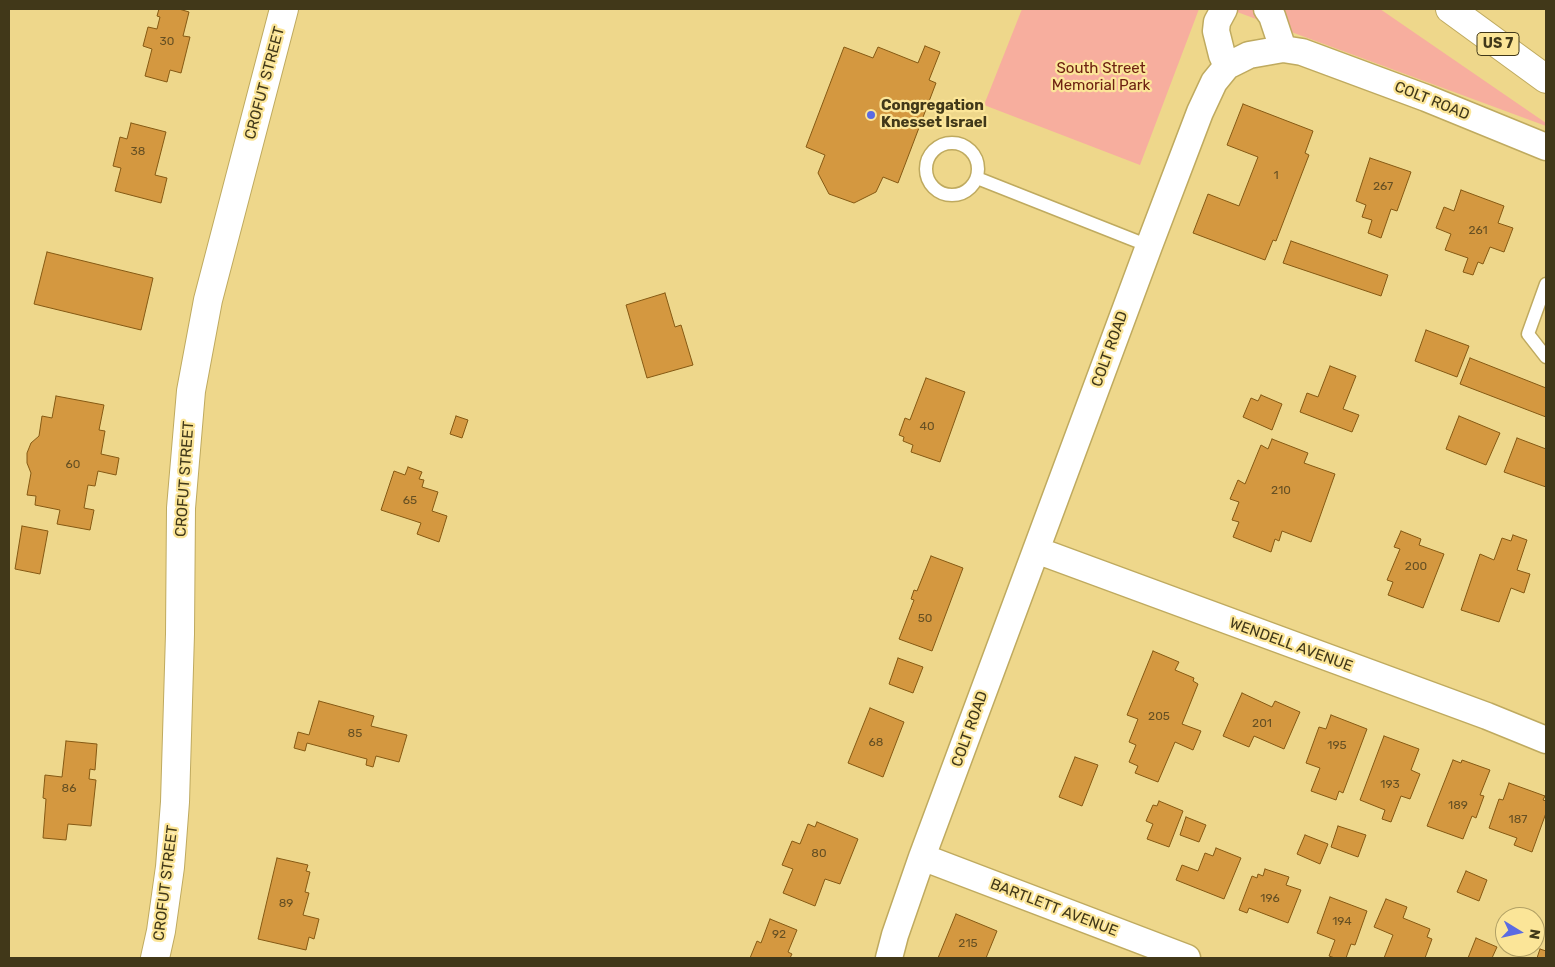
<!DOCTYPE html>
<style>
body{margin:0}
#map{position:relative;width:1555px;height:967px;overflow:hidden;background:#eed78b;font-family:Rubik,sans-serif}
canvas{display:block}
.frame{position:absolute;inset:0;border:10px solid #413819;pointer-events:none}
.north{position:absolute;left:1495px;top:907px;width:50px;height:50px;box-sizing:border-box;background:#fbe598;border:1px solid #b1a065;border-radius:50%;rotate:99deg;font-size:14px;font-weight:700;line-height:20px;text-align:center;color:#413819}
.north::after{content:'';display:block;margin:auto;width:18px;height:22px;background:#5b6be2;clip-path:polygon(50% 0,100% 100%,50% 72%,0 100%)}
</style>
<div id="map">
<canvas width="1555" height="967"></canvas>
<div class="frame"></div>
<div class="north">N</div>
</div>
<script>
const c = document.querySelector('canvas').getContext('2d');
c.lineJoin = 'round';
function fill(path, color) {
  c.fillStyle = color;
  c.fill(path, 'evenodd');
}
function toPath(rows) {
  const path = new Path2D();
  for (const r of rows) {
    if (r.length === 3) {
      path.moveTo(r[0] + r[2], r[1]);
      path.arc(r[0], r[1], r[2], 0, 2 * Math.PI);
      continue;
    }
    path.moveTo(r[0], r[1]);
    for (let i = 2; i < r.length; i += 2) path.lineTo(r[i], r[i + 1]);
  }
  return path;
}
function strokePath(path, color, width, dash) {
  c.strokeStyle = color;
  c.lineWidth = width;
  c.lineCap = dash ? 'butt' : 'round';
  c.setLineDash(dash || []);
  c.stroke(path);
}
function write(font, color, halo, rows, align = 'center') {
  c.font = font + ' Rubik,sans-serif';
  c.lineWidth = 4.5;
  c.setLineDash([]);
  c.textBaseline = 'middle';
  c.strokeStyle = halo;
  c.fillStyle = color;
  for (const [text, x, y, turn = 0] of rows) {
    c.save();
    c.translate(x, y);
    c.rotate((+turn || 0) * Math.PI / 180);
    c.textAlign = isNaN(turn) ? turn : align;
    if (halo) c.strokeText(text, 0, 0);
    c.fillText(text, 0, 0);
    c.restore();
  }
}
const green = toPath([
 [1022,9,1199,9,1140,165,984,105],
 [1229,9,1380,9,1546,123,1546,126]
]);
const building = toPath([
 [159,9,179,9,189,12,183,36,190,37,181,73,170,70,167,82,145,76,152,49,143,46,148,27,157,29,160,17,157,16,159,9],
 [925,46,940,52,929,80,936,83,898,183,883,177,876,192,854,203,829,194,818,173,825,155,806,147,844,47,873,58,878,47,918,63,925,46],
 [1243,104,1313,131,1305,153,1309,155,1276,241,1273,240,1265,260,1193,233,1208,194,1239,206,1258,157,1227,145,1243,104],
 [131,123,166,132,155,175,167,178,161,203,115,191,121,168,113,166,120,137,127,139,131,123],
 [1370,158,1411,172,1397,211,1391,209,1381,238,1368,233,1372,220,1362,217,1366,205,1356,201,1370,158],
 [1461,190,1504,206,1498,223,1513,228,1504,252,1490,247,1483,264,1478,262,1473,275,1463,272,1468,258,1445,250,1451,234,1436,228,1444,207,1454,211,1461,190],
 [1291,241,1388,275,1381,296,1283,263,1291,241],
 [47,252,153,278,141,330,34,304,47,252],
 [665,293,675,327,681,325,693,365,647,378,626,305,665,293],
 [1426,330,1469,346,1457,377,1415,361,1426,330],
 [1470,358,1546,388,1546,417,1460,384,1470,358],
 [1330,366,1356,376,1343,409,1359,415,1352,432,1300,412,1307,393,1318,397,1330,366],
 [926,378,965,392,940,462,911,452,913,445,903,441,904,437,899,435,905,418,910,420,926,378],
 [1261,395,1282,404,1272,430,1243,417,1251,398,1258,401,1261,395],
 [56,396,104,405,99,430,105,431,101,454,119,458,116,475,98,471,95,486,88,485,84,508,94,510,90,530,57,524,60,510,35,505,36,496,27,495,31,473,27,463,27,453,31,443,39,436,42,416,52,418,56,396],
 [456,416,468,420,462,438,450,434,456,416],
 [1459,416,1500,433,1486,465,1446,449,1459,416],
 [1517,438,1546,449,1546,487,1504,472,1517,438],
 [1272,439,1308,453,1304,463,1335,474,1311,542,1282,531,1279,541,1275,539,1271,552,1233,537,1239,522,1232,520,1239,502,1230,499,1238,480,1245,484,1261,445,1268,449,1272,439],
 [408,467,422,472,419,479,424,480,422,487,438,492,432,511,447,516,439,542,417,534,421,523,381,510,394,471,405,475,408,467],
 [22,526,48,531,40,574,15,569,22,526],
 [1401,531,1421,539,1419,545,1444,554,1423,608,1388,595,1393,582,1387,580,1400,549,1394,547,1401,531],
 [1513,535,1527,540,1517,570,1530,574,1524,593,1511,588,1499,622,1461,610,1480,554,1494,560,1502,538,1511,541,1513,535],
 [931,556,963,568,932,651,899,639,914,600,911,599,914,590,917,591,931,556],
 [1153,651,1179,662,1175,670,1194,678,1193,681,1198,684,1182,724,1201,731,1193,750,1175,742,1158,782,1135,773,1138,766,1129,762,1136,745,1129,742,1138,719,1127,715,1153,651],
 [898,658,923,667,913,693,889,684,898,658],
 [1242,693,1272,707,1275,701,1300,712,1284,749,1254,736,1249,747,1223,736,1242,693],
 [319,701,374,716,371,726,407,735,399,762,376,756,373,767,366,765,367,759,307,743,305,751,294,748,298,732,309,735,319,701],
 [870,708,904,722,883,777,848,763,870,708],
 [1331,715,1367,729,1343,793,1339,791,1336,800,1311,791,1320,768,1306,763,1319,727,1326,729,1331,715],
 [1384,736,1419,749,1411,770,1420,774,1410,799,1401,796,1391,822,1382,819,1385,810,1360,800,1384,736],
 [66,741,97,744,95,770,90,769,89,779,96,780,91,826,68,824,66,840,43,838,46,799,43,798,45,775,62,777,66,741],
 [1075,757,1098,765,1082,806,1059,797,1075,757],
 [1453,760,1461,763,1462,760,1490,770,1480,795,1484,796,1476,818,1472,816,1463,839,1427,826,1453,760],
 [1509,783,1545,796,1543,800,1546,801,1546,813,1532,852,1514,845,1517,838,1489,828,1499,799,1503,800,1509,783],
 [1159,801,1183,811,1169,847,1147,839,1153,824,1146,821,1153,805,1157,806,1159,801],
 [1186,817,1206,825,1199,842,1180,835,1186,817],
 [817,822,858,839,840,884,825,879,815,906,783,893,793,869,782,865,792,841,800,844,808,824,815,827,817,822],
 [1338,826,1366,835,1358,857,1331,847,1338,826],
 [1305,835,1328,844,1320,864,1297,854,1305,835],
 [1216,848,1241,858,1224,899,1176,880,1182,865,1198,871,1205,853,1213,856,1216,848],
 [277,858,308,865,306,871,310,872,305,892,309,893,303,915,319,919,314,939,309,937,306,950,258,939,277,858],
 [1265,869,1289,877,1286,885,1301,890,1288,923,1249,908,1247,913,1239,910,1252,876,1257,878,1258,874,1263,876,1265,869],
 [1466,871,1487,880,1479,901,1457,892,1466,871],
 [1330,897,1367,911,1355,945,1351,944,1346,958,1335,958,1329,956,1335,940,1317,933,1330,897],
 [1386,899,1407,907,1403,918,1430,929,1427,937,1432,939,1425,958,1384,958,1393,935,1374,927,1386,899],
 [956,914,997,931,986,958,938,958,956,914],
 [770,919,797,930,788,952,792,954,790,958,750,958,757,941,761,943,770,919],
 [1476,938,1497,947,1492,958,1468,958,1476,938],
 [1540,949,1546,951,1546,958,1537,958,1540,949]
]);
const lane = toPath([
 [952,169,26],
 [977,178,1149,246],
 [1546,284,1528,334,1546,357]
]);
const street = toPath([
 [1224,9,1217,22,1216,31,1222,55,1227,66],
 [1267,9,1272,16,1283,49],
 [1036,550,1487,716,1546,740],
 [922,857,1187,958],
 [889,958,895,935,922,857,1149,246,1200,112,1214,82,1227,66,1249,55,1283,49,1302,52,1426,98,1546,147]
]);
const secondary = toPath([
 [155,958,161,931,170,867,175,802,180,634,181,508,191,391,208,300,284,9]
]);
const highway = toPath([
 [1450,9,1546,79]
]);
const markers = [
 [871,115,5,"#5b6be2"]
];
const numberNames = [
 ["30",167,42],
 ["38",138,152],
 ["1",1276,176],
 ["267",1383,187],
 ["261",1478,231],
 ["40",927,427],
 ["60",73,465],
 ["210",1281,491],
 ["65",410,501],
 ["200",1416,567],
 ["50",925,619],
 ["205",1159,717],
 ["201",1262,724],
 ["85",355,734],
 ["68",876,743],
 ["195",1337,746],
 ["193",1390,785],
 ["86",69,789],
 ["189",1458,806],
 ["187",1518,820],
 ["80",819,854],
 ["196",1270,899],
 ["89",286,904],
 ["194",1342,922],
 ["92",779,935],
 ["215",968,944]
];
const shields = [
 [1498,44,42]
];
const shieldNames = [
 ["US 7",1498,44]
];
const parkNames = [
 ["South Street",1101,69],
 ["Memorial Park",1101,86]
];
const streetNames = [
 ["CROFUT STREET",265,83,-75],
 ["COLT ROAD",1432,101,22],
 ["COLT ROAD",1110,349,-70],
 ["CROFUT STREET",185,479,-86],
 ["WENDELL AVENUE",1291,645,20],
 ["COLT ROAD",970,729,-70],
 ["CROFUT STREET",166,883,-83],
 ["BARTLETT AVENUE",1054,908,21]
];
const poiNames = [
 ["Congregation",881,106],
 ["Knesset Israel",881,123]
];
fill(green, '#f7ae9e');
fill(building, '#d49840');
strokePath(building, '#855913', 1);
strokePath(lane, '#bfaa5f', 15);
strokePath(street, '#bfaa5f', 29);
strokePath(secondary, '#bfaa5f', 30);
strokePath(highway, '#bfaa5f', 30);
strokePath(lane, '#fff', 12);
strokePath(street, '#fff', 26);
strokePath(secondary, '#fff', 28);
strokePath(highway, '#fff', 28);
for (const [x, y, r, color] of markers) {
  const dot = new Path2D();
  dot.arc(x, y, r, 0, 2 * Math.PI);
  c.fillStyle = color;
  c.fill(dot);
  strokePath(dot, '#fbe598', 2);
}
write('12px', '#665023', null, numberNames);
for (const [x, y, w] of shields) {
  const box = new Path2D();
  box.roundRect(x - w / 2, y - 11.5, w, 23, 4);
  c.fillStyle = '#fbe598';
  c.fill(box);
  strokePath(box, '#413819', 1);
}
write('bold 14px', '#413819', null, shieldNames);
write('15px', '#6e2111', '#fbe598', parkNames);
write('15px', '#413819', '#fbe598', streetNames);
write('bold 15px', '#413819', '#fbe598', poiNames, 'left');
</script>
